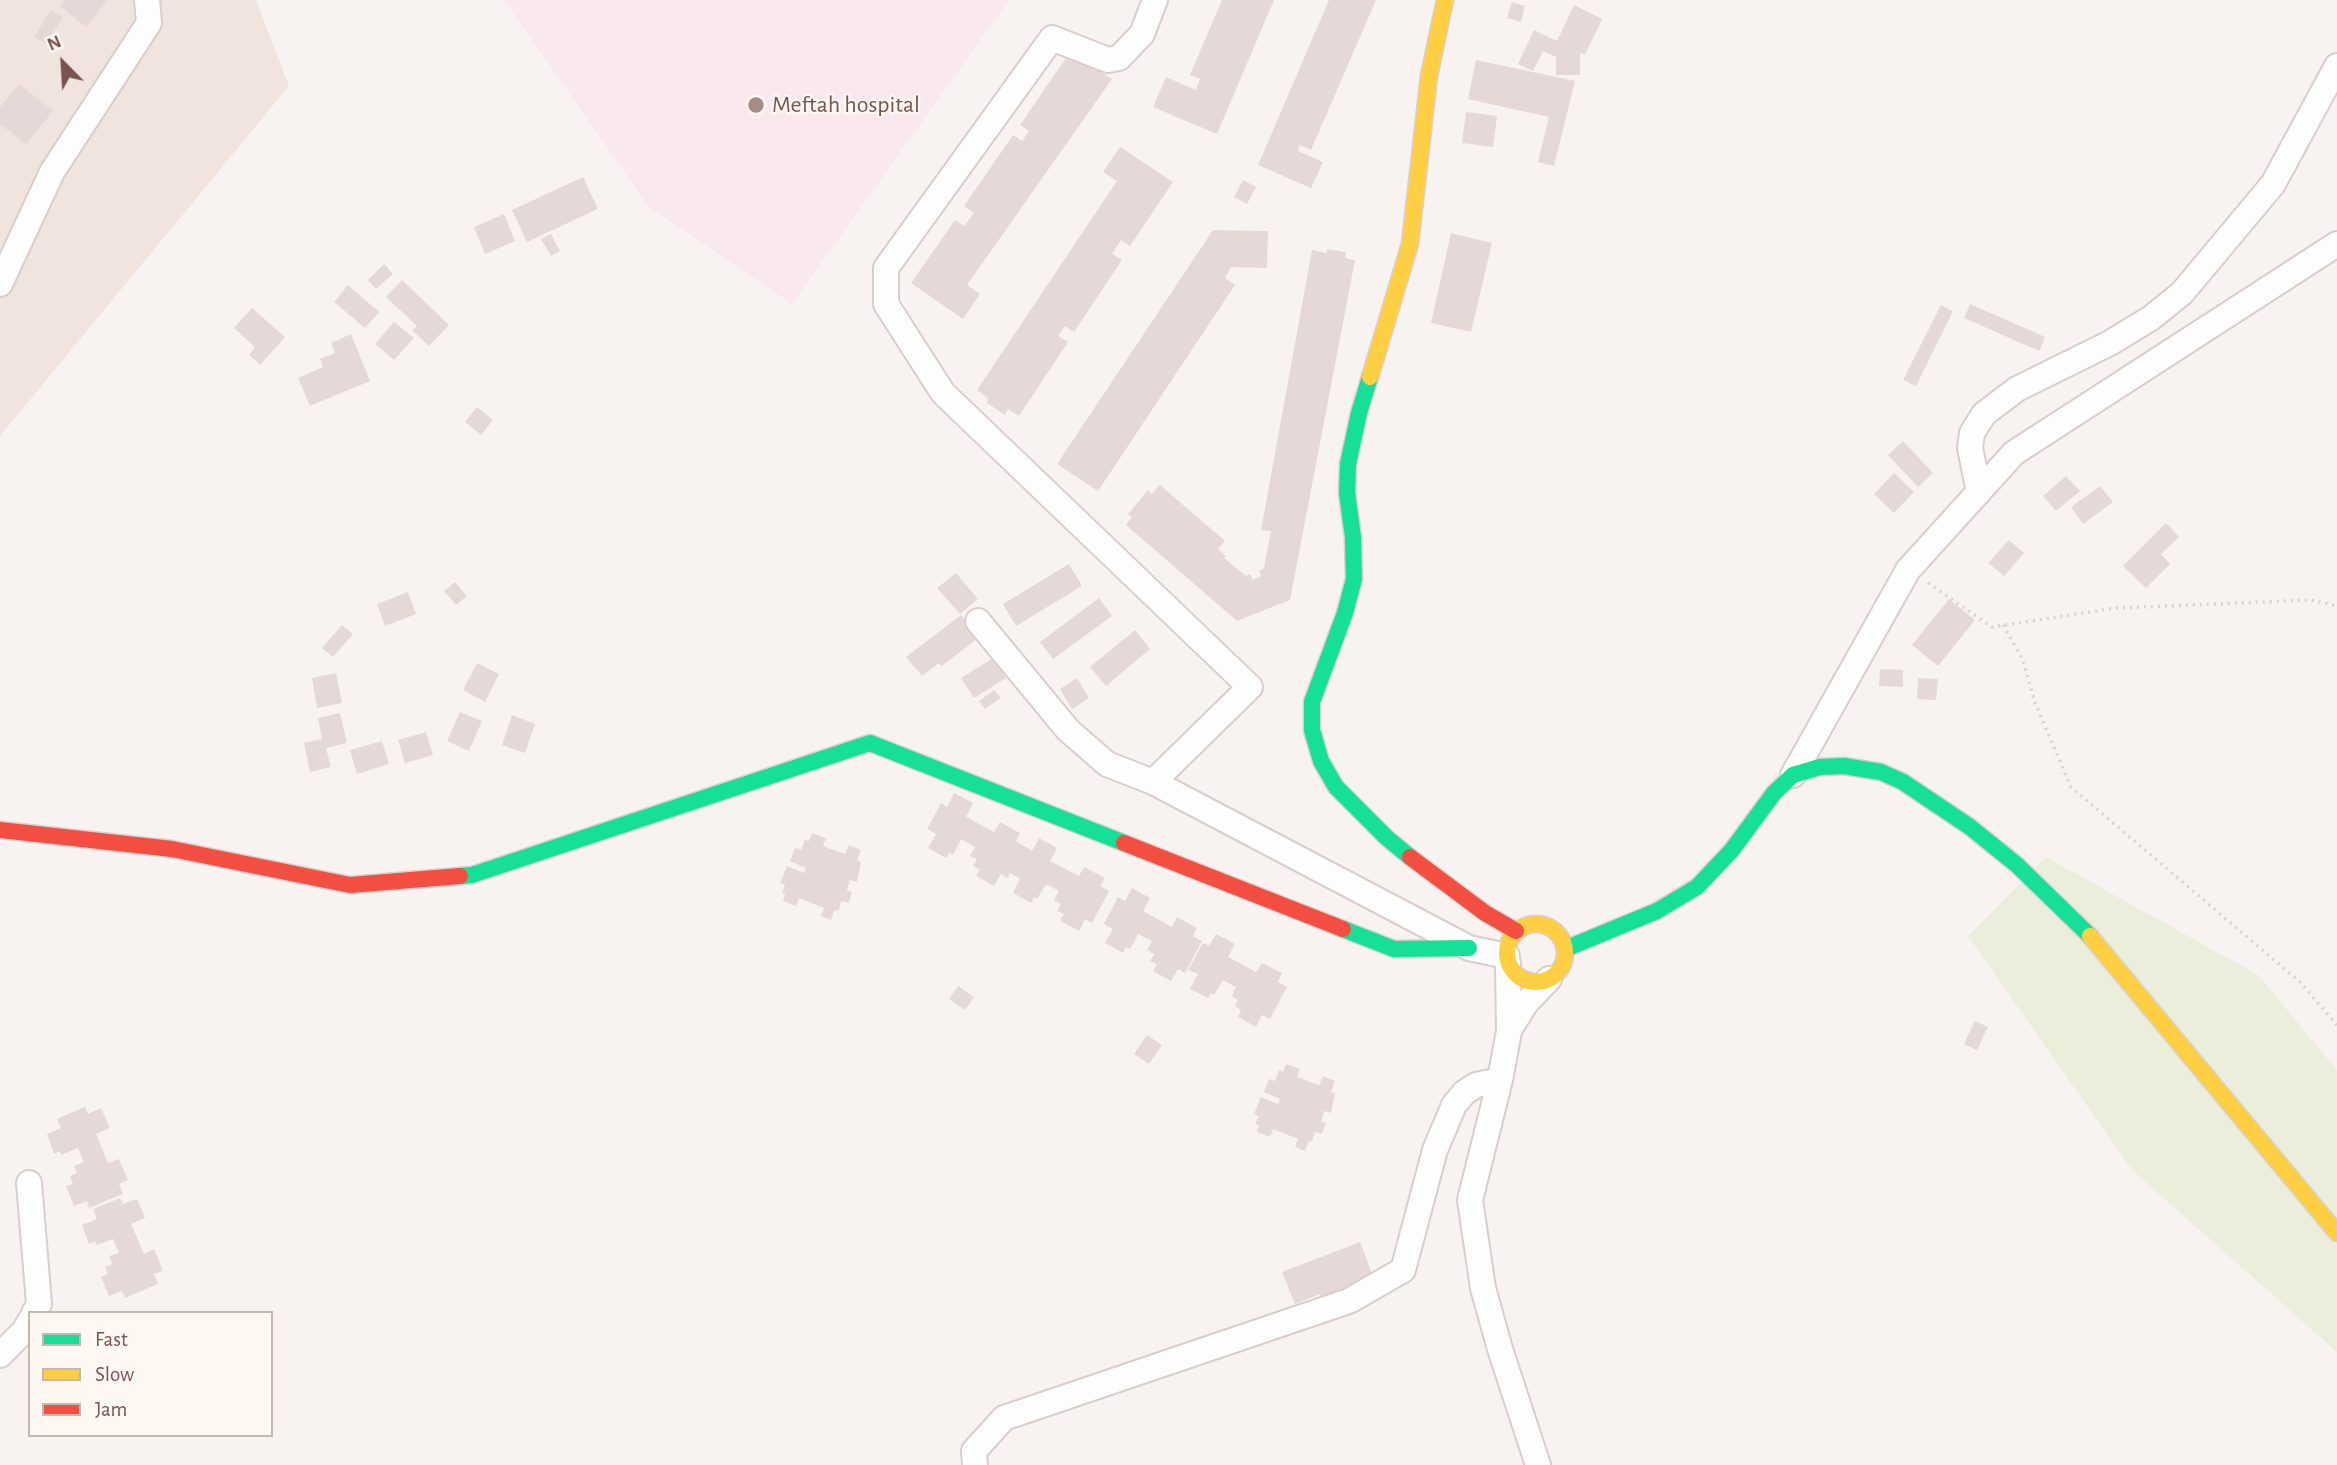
<!DOCTYPE html>
<style>
body{margin:0}
#map{position:relative;width:2337px;height:1465px;overflow:hidden;background:#f8f3f0;font-family:"Alegreya Sans",sans-serif}
canvas{display:block}
.legend{position:absolute;left:28px;top:1311px;width:245px;height:126px;box-sizing:border-box;background:#fef7f2;border:2px solid #c8b6b0;margin:0;padding:9px 12px;list-style:none;font-size:21px;color:#78544e}
.legend li{display:flex;align-items:center;gap:14px;height:35px}
.legend b{width:35px;border:2px solid #c8b6b0}
.north{position:absolute;left:28px;top:28px;width:70px;height:70px;-webkit-text-stroke:5px #fef7f2;paint-order:stroke;rotate:336deg;font-size:19px;font-weight:700;line-height:28px;text-align:center;color:#78544e}
.north::after{content:'';display:block;margin:auto;width:24px;height:32px;background:#78544e;clip-path:polygon(50% 0,100% 100%,50% 72%,0 100%)}
</style>
<div id="map">
<canvas width="2337" height="1465"></canvas>
<ul class="legend">
<li><b style="height:9px;background:#16e098"></b>Fast</li>
<li><b style="height:9px;background:#ffcf43"></b>Slow</li>
<li><b style="height:9px;background:#f24e42"></b>Jam</li>
</ul>
<div class="north">N</div>
</div>
<script>
const c = document.querySelector('canvas').getContext('2d');
c.lineJoin = 'round';
function fill(path, color) {
  c.fillStyle = color;
  c.fill(path, 'evenodd');
}
function toPath(rows) {
  const path = new Path2D();
  for (const r of rows) {
    if (r.length === 3) {
      path.moveTo(r[0] + r[2], r[1]);
      path.arc(r[0], r[1], r[2], 0, 2 * Math.PI);
      continue;
    }
    path.moveTo(r[0], r[1]);
    for (let i = 2; i < r.length; i += 2) path.lineTo(r[i], r[i + 1]);
  }
  return path;
}
function strokePath(path, color, width, dash) {
  c.strokeStyle = color;
  c.lineWidth = width;
  c.lineCap = dash ? 'butt' : 'round';
  c.setLineDash(dash || []);
  c.stroke(path);
}
function write(font, color, halo, rows, align = 'center') {
  c.font = font + ' "Alegreya Sans",sans-serif';
  c.lineWidth = 5;
  c.setLineDash([]);
  c.textBaseline = 'middle';
  c.strokeStyle = halo;
  c.fillStyle = color;
  for (const [text, x, y, turn = 0] of rows) {
    c.save();
    c.translate(x, y);
    c.rotate((+turn || 0) * Math.PI / 180);
    c.textAlign = isNaN(turn) ? turn : align;
    if (halo) c.strokeText(text, 0, 0);
    c.fillText(text, 0, 0);
    c.restore();
  }
}
const residential = toPath([
 [0,0,256,0,289,86,0,436]
]);
const medical = toPath([
 [504,0,1009,0,792,304,649,207]
]);
const green = toPath([
 [2046,857,2258,975,2337,1070,2337,1352,2132,1170,1968,936]
]);
const building = toPath([
 [65,0,107,0,86,27,60,6],
 [1222,0,1274,0,1217,134,1153,107,1166,77,1196,90,1200,79,1190,75],
 [1329,0,1376,0,1311,150,1300,145,1298,151,1323,162,1311,188,1258,165],
 [1512,2,1525,6,1521,22,1507,18],
 [1574,5,1602,19,1585,55,1580,53,1580,75,1556,75,1556,57,1543,51,1533,71,1518,64,1534,30,1557,41],
 [51,10,63,17,46,44,34,37],
 [1070,52,1102,66,1100,71,1112,79,967,285,980,294,963,319,911,283,955,220,964,226,974,213,964,206,1013,135,1022,141,1029,131,1020,125],
 [1476,60,1575,81,1554,166,1538,162,1549,117,1468,99],
 [19,84,53,111,26,144,0,124,0,107],
 [1466,112,1497,116,1493,147,1462,143],
 [1120,147,1173,182,1130,246,1121,240,1112,254,1122,260,1074,332,1065,326,1058,336,1068,342,1019,416,1008,409,1005,415,987,403,988,398,977,390,1117,181,1103,172],
 [583,177,598,209,527,242,512,210],
 [1243,180,1256,187,1247,204,1234,197],
 [504,214,515,241,485,254,474,227],
 [1213,230,1268,231,1267,268,1231,267,1225,278,1235,285,1098,491,1057,464],
 [1451,233,1492,243,1471,332,1431,323],
 [551,234,560,251,551,256,541,239],
 [1327,249,1346,252,1345,258,1355,260,1290,600,1237,621,1126,525,1132,517,1128,514,1148,490,1152,494,1160,485,1225,541,1218,549,1226,556,1224,558,1246,576,1250,574,1253,580,1261,576,1259,571,1264,568,1271,531,1261,530,1312,250,1327,253],
 [384,264,393,274,376,289,368,280],
 [402,280,449,325,429,346,412,330,417,326,386,297],
 [348,285,379,312,365,328,334,302],
 [1970,304,2045,337,2039,351,1964,318],
 [1941,305,1953,311,1916,386,1903,380],
 [252,308,285,337,260,365,249,355,255,347,234,328],
 [394,322,414,338,394,360,375,344],
 [351,334,370,381,310,406,298,378,323,367,320,359,335,353,331,343],
 [477,407,493,420,481,435,465,422],
 [1903,441,1933,473,1918,487,1888,455],
 [1894,473,1914,492,1894,513,1874,494],
 [2066,476,2080,491,2056,511,2043,496],
 [2100,486,2113,502,2083,524,2071,507],
 [2166,523,2179,537,2161,554,2170,564,2146,588,2123,566],
 [2009,540,2024,553,2004,576,1988,563],
 [1069,564,1082,586,1016,626,1003,604],
 [956,573,978,599,960,614,937,588],
 [455,582,467,596,456,605,444,591],
 [408,592,416,614,385,626,377,604],
 [1099,598,1112,616,1053,659,1040,642],
 [1949,599,1975,620,1938,666,1912,645],
 [961,615,979,637,942,666,939,663,922,676,906,657],
 [342,625,353,634,333,657,322,648],
 [1135,630,1150,649,1106,686,1090,667],
 [993,658,1006,678,974,698,961,678],
 [477,663,499,674,485,702,463,690],
 [1880,669,1903,670,1903,687,1879,686],
 [336,673,342,703,317,708,312,678],
 [1077,678,1089,698,1072,709,1060,689],
 [1918,678,1938,679,1936,700,1917,699],
 [994,690,1001,698,985,709,979,701],
 [460,712,482,721,469,751,447,741],
 [340,713,347,743,326,748,331,767,310,772,304,743,322,739,318,718],
 [512,715,535,724,525,753,502,745],
 [426,732,433,755,405,763,398,740],
 [382,741,389,764,357,774,350,750],
 [954,793,973,803,966,817,994,832,1000,822,1020,833,1016,841,1032,851,1039,838,1057,848,1050,861,1079,876,1084,867,1105,878,1100,886,1109,891,1092,923,1085,919,1079,931,1060,921,1064,914,1057,911,1061,904,1054,900,1059,891,1046,884,1037,899,1034,897,1031,903,1013,893,1020,879,1010,873,1008,878,1001,874,994,886,976,876,980,870,973,866,977,859,970,856,975,847,961,839,953,855,949,853,946,858,928,848,936,834,927,829,941,803,947,807],
 [812,833,826,838,823,846,845,854,849,845,861,850,857,860,861,862,857,882,850,880,847,890,852,892,849,903,841,901,839,910,834,911,831,920,821,916,824,908,799,898,796,906,783,901,785,894,782,893,785,885,780,883,787,866,804,873,806,868,790,861,795,848,801,850,805,840,809,841],
 [1132,888,1150,898,1143,911,1172,927,1177,917,1197,928,1193,936,1202,941,1185,973,1178,969,1171,981,1153,971,1157,964,1150,961,1154,954,1147,950,1152,941,1138,934,1130,949,1126,947,1123,953,1105,943,1113,929,1104,924,1118,897,1125,901],
 [1216,934,1235,944,1228,957,1256,972,1262,963,1282,973,1278,982,1287,987,1270,1019,1262,1015,1256,1027,1238,1017,1241,1010,1235,1006,1238,1000,1232,996,1236,987,1223,980,1214,995,1211,993,1208,998,1190,989,1198,974,1188,970,1203,943,1209,946],
 [958,986,974,997,965,1010,949,999],
 [1975,1021,1988,1027,1977,1050,1964,1044],
 [1147,1035,1162,1045,1149,1064,1134,1054],
 [1286,1064,1300,1069,1297,1077,1319,1085,1323,1076,1335,1081,1331,1092,1335,1093,1331,1113,1324,1111,1321,1122,1326,1123,1322,1134,1315,1132,1312,1141,1308,1142,1305,1151,1295,1147,1298,1139,1273,1129,1270,1137,1257,1132,1259,1125,1255,1124,1259,1116,1254,1114,1261,1097,1278,1104,1280,1099,1264,1092,1269,1079,1275,1081,1279,1070,1283,1072],
 [85,1107,88,1114,101,1108,110,1128,96,1134,108,1163,119,1159,128,1180,119,1184,123,1194,89,1208,87,1201,74,1206,66,1186,73,1184,70,1176,77,1173,74,1166,84,1162,78,1148,61,1155,60,1151,54,1154,47,1134,61,1128,57,1119],
 [120,1198,123,1204,137,1199,145,1218,131,1224,144,1254,154,1249,163,1271,154,1274,158,1284,125,1298,122,1291,109,1296,101,1277,108,1274,105,1267,112,1264,109,1256,119,1253,113,1239,97,1245,95,1241,89,1244,82,1225,97,1219,93,1209],
 [1360,1242,1374,1279,1322,1300,1320,1294,1295,1304,1282,1272]
]);
const path = toPath([
 [1928,583,1992,627,2116,608,2311,600,2337,606],
 [2003,625,2023,660,2035,703,2071,787,2301,983,2337,1025]
]);
const street = toPath([
 [1155,0,1142,34,1119,58,1108,60,1052,38,886,268,886,304,943,393,1250,687,1153,782,1469,948,1507,956],
 [0,284,52,172,149,23,147,0],
 [1979,492,1970,448,1972,433,1984,414,2017,389,2110,343,2151,318,2182,293,2273,184,2337,66],
 [978,621,1068,730,1107,764,1153,782],
 [1793,775,1908,570,2014,453,2337,244],
 [1508,963,1509,1031,1500,1080,1470,1200,1483,1288,1500,1349,1538,1465],
 [1509,1030,1526,1003,1549,979],
 [29,1183,39,1304,34,1313],
 [0,1355,24,1331,30,1321],
 [975,1465,974,1451,1004,1418,1349,1301,1403,1270,1435,1150,1454,1105,1464,1093,1476,1085,1500,1080]
]);
const fast = toPath([
 [1370,377,1359,413,1348,464,1347,493,1353,537,1354,579,1345,613,1312,702,1312,730,1321,761,1336,787,1387,838,1410,857],
 [460,876,472,875,870,743,1124,843],
 [1343,929,1394,949,1469,948],
 [1565,949,1657,911,1697,887,1732,850,1774,793,1793,775,1820,767,1844,766,1881,772,1903,782,1970,827,2017,865,2090,936]
]);
const slow = toPath([
 [1370,377,1410,244,1429,76,1445,0],
 [1536,953,29],
 [2090,936,2337,1233]
]);
const jam = toPath([
 [0,830,172,849,350,885,460,876],
 [1124,843,1343,929],
 [1410,857,1485,913,1516,931]
]);
const markers = [
 [756,105,9,"#a58c87"]
];
const poiNames = [
 ["Meftah hospital",772,105]
];
fill(residential, '#f1e4de');
fill(medical, '#f9e8ec');
fill(green, '#eaeedb');
fill(building, '#e5d9d7');
strokePath(street, '#d8cfcc', 28);
strokePath(fast, '#d9d0cd', 19);
strokePath(slow, '#d9d0cd', 19);
strokePath(jam, '#d9d0cd', 19);
strokePath(path, '#dad1d0', 3.5, [2, 5]);
strokePath(street, '#fefdfd', 24);
strokePath(fast, '#16e098', 16);
strokePath(slow, '#ffcf43', 16);
strokePath(jam, '#f24e42', 16);
for (const [x, y, r, color] of markers) {
  const dot = new Path2D();
  dot.arc(x, y, r, 0, 2 * Math.PI);
  c.fillStyle = color;
  c.fill(dot);
  strokePath(dot, '#fef7f2', 2.5);
}
write('24px', '#78544e', '#fef7f2', poiNames, 'left');
</script>
